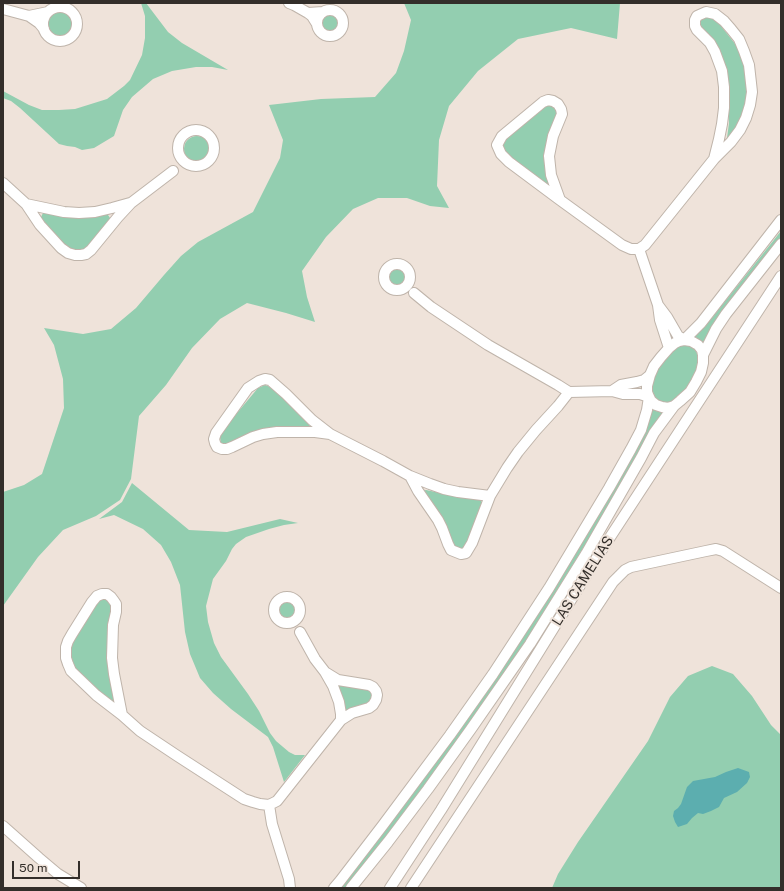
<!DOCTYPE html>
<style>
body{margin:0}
#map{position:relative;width:784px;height:891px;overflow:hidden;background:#efe3da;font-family:"Public Sans",sans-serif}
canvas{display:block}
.frame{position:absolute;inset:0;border:4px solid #332e2a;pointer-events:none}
.scale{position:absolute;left:12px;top:861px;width:68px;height:18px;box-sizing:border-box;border:2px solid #332e2a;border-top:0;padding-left:5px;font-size:12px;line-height:14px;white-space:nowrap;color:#332e2a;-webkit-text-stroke:3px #efe3da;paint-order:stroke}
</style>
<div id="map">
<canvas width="784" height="891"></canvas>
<div class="frame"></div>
<div class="scale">50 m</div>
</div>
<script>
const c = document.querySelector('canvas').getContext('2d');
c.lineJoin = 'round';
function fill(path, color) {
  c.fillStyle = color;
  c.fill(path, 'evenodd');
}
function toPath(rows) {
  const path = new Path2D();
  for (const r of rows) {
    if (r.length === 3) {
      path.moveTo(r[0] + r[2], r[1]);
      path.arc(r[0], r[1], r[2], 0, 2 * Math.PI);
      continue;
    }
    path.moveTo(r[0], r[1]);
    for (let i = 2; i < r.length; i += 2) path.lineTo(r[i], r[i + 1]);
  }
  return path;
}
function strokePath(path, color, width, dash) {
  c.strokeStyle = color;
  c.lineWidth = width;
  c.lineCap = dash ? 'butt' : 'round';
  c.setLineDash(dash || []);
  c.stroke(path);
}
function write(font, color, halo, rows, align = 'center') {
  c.font = font + ' "Public Sans",sans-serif';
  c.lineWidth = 4;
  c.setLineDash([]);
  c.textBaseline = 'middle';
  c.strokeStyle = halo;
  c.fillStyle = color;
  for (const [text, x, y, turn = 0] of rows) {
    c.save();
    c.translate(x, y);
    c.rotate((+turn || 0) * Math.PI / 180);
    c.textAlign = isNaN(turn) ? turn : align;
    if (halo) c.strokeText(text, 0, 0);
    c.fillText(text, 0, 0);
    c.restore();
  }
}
const green = toPath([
 [141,3,146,3,168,32,182,43,228,70,212,67,196,67,172,71,153,79,132,97,123,110,114,136,94,148,82,150,75,147,67,146,59,144,20,108,11,101,3,98,3,91,29,105,42,110,59,110,75,109,107,99,124,86,130,80,142,55,145,38,145,16],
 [404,3,620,3,617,39,571,28,518,39,478,71,449,106,439,140,437,186,449,208,430,206,407,198,378,198,353,209,326,237,302,271,307,297,315,322,286,313,247,303,220,319,192,348,166,385,139,416,131,479,120,500,96,516,63,530,38,557,3,606,3,492,24,485,42,474,64,408,63,379,54,345,44,328,83,334,111,329,136,308,164,275,181,256,198,242,253,212,280,158,283,140,269,105,321,99,375,97,396,73,404,51,411,20],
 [61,24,13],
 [330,23,10],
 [704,17,713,18,721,26,736,45,745,64,748,86,747,100,743,116,729,141,727,138,729,123,726,80,698,28,698,21],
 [548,105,553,106,557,111,557,119,551,129,547,141,545,154,545,168,550,185,548,187,510,160,502,146,505,139],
 [197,149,13],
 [43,213,49,213,80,217,98,217,104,215,108,215,110,218,111,222,88,250,71,252,42,222,41,217],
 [781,231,781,237,716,320,702,344,697,338,693,336,711,319],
 [397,277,10],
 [687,344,695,349,699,358,697,372,691,384,675,403,661,405,652,397,651,390,652,380,668,352,678,346],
 [265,385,273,388,310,426,310,429,225,446,221,444,220,437,222,431,258,388],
 [652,406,656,411,662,412,662,416,609,506,522,647,482,705,434,772,347,888,337,888,505,664],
 [132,483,189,530,227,532,280,519,298,523,284,525,269,529,246,537,236,544,232,549,226,561,213,579,206,606,208,622,214,643,221,657,248,694,259,711,270,733,276,741,289,752,295,755,305,755,284,782,273,747,268,737,231,709,213,693,200,678,190,654,185,632,180,585,171,562,161,545,143,529,114,515,99,519,122,502],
 [426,490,445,494,479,499,483,503,471,535,463,550,455,550,422,491],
 [103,599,108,600,111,604,111,615,116,700,113,704,106,699,73,668,70,659,71,647,76,632,99,600],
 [287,610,10],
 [712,666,733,674,752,696,771,725,781,735,781,888,552,888,558,874,578,842,648,741,670,697,688,676],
 [337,684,353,688,365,689,371,692,373,697,372,703,347,713,345,709]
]);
const water = toPath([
 [738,768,749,772,750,777,747,783,737,792,724,798,719,807,711,811,703,814,698,813,692,818,687,824,678,827,675,822,673,816,674,811,678,808,681,804,687,787,693,781,715,777,726,772]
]);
const minor = toPath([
 [289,3,294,5,308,13],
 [60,24,17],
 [3,9,29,16],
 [330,23,13],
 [317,24,312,16,308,13,323,12],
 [44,29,39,23,29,16,48,12],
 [196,148,18],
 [3,183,26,204,40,225,61,248,68,253,75,255,81,255,86,254,91,250,118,217,131,203,173,171],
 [560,200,551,175,549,156,553,136,562,114,561,109,558,104,553,101,548,100,543,102,502,136,497,145,501,154,509,162,560,200,622,245,631,249,639,249,645,245,714,159,731,142,740,130,746,118,750,105,752,92,749,65,744,51,739,39,731,29,724,21,715,14,706,12,697,16,695,20,695,26,697,30,710,43,715,52,722,71,724,87,724,108,722,124,719,139,714,159],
 [26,204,64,212,79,213,95,212,112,208,130,203],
 [639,249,658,305,660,320,669,348],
 [397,277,13],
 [658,305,667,317,678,336,684,340,701,323,781,220],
 [684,340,691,341,698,345,702,350,703,355,703,363,701,372,696,382,690,392,680,401,674,406,668,408,662,407,656,405,651,401,649,397,647,392,647,386,650,375,654,366,661,357,669,348,675,343,679,341,684,340],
 [703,355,716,329,726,314,781,244],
 [612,391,621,385,637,382,644,380,650,375],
 [330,434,315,432,277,432,263,434,253,437,232,447,227,449,222,449,217,447,215,443,214,439,216,433,248,388,259,381,265,379,270,380,286,394,312,420,330,434,383,461,410,476,430,484,444,489,458,492,490,496],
 [410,476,418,491,438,520,442,528,448,544,451,550,461,554,466,553,472,543,490,496,507,468,518,452,536,430,558,406,569,392,558,385,488,345,431,307,414,293],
 [287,610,13],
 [300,632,315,659,325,672,333,686,339,702,341,714,341,720],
 [122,715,114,674,112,658,113,625,116,612,116,604,114,601,111,597,107,594,102,594,97,596,92,602,72,634,68,641,66,647,66,658,68,664,71,671,96,695,122,715,140,731,176,755,244,799,253,802,260,804,269,805,277,801,341,720,352,713,369,708,373,705,376,700,377,695,376,691,373,687,369,685,338,680,325,672],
 [269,805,272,824,289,879,290,888],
 [3,826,39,858,58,874,81,888],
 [334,888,340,881,383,825,450,735,493,674,549,588,609,488,631,449,641,430,647,410,649,397,640,394,623,394,612,391,569,392],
 [351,888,388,842,428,789,471,729,530,644,586,554,641,458,654,433,674,406],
 [390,888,441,810,603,548,781,276],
 [411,888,613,582,625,570,631,567,706,551,716,549,723,551,781,588]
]);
const streetNames = [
 ["LAS CAMELIAS",583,581,-58]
];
fill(green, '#93ceb0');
fill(water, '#5caeaf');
strokePath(minor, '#bfb4aa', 12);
strokePath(minor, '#fff', 10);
write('14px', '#332e2a', '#efe3da', streetNames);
</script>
